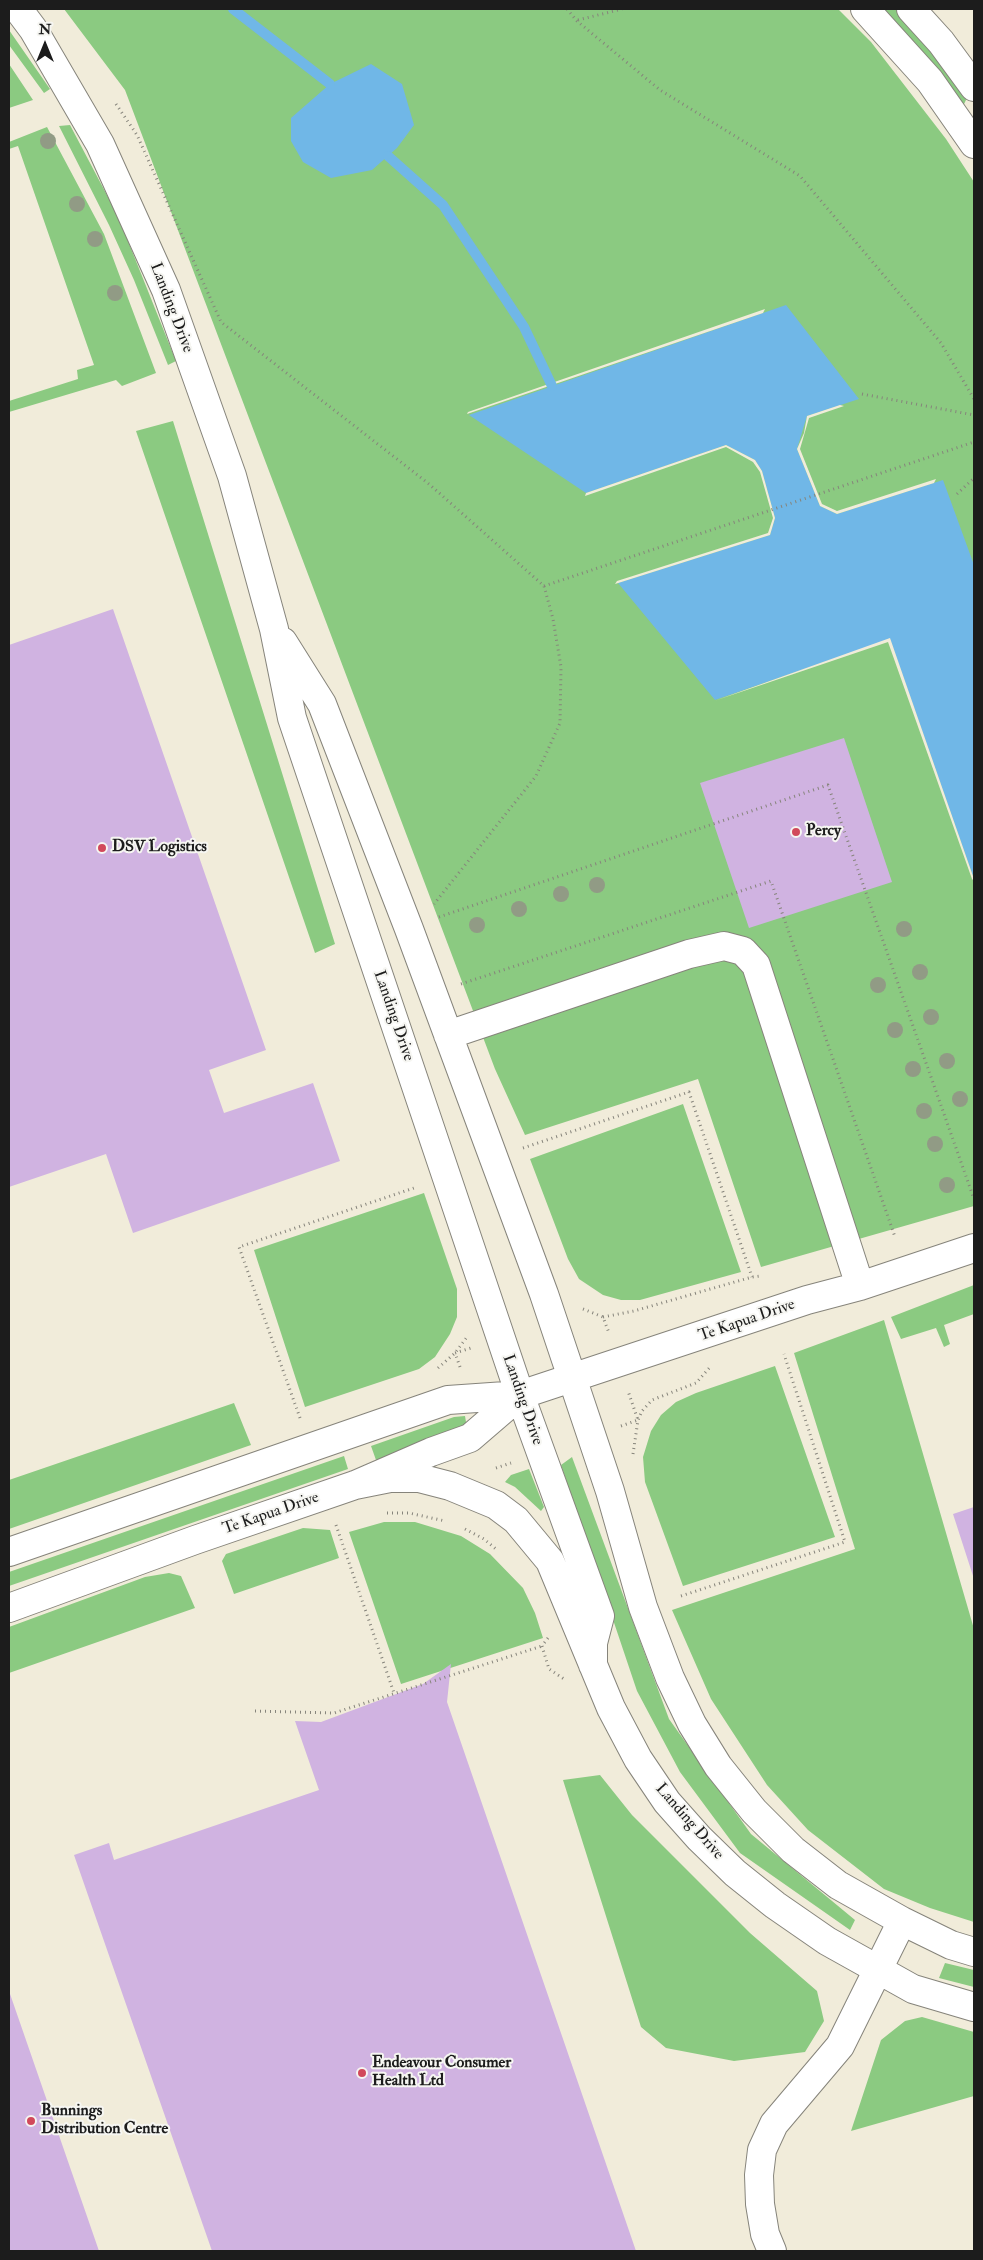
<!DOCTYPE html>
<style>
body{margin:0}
#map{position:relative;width:983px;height:2260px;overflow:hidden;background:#f1ecda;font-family:"IM FELL Double Pica",serif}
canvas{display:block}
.frame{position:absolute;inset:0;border:10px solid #1c1c1c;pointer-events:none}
.north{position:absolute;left:20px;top:20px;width:50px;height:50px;-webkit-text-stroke:4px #f6f6f2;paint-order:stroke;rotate:0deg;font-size:14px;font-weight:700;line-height:20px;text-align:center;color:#1c1c1c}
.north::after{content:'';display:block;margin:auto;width:18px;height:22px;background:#1c1c1c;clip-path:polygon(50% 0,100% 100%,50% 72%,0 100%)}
</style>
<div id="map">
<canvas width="983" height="2260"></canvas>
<div class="frame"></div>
<div class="north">N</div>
</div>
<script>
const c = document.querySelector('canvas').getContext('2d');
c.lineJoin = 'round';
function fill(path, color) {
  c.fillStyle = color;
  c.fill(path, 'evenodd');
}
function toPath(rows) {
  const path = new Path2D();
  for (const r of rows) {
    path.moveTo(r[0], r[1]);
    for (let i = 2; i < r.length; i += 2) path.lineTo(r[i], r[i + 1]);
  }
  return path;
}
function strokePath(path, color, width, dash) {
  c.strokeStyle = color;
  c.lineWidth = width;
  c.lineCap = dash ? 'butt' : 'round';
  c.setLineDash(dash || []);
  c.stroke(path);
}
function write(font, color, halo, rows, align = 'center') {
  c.font = font + ' "IM FELL Double Pica",serif';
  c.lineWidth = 4;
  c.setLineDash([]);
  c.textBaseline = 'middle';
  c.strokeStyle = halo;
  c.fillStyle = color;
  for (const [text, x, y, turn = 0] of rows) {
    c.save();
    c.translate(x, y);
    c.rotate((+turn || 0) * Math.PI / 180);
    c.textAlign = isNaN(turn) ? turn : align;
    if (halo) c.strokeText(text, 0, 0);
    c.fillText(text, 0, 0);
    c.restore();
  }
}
const green = toPath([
 [64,9,838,9,871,42,946,139,974,182,974,1206,761,1267,698,1079,525,1135,495,1069,125,90],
 [879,9,896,9,918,32,963,88,966,100,963,106],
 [9,30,50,89,44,93,9,45],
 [9,64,33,100,9,108],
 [70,125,118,216,176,361,168,365,134,280,109,225,59,126],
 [47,127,104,234,156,373,122,386,116,380,9,412,9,401,78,379,77,370,94,365,18,146,9,149,9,142],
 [173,421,335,944,315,953,136,431],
 [683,1104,741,1272,640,1300,621,1300,603,1295,579,1279,568,1259,530,1159],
 [424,1193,457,1289,457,1317,450,1334,435,1357,419,1369,305,1407,254,1250],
 [974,1285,974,1314,944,1325,950,1344,944,1347,936,1328,901,1339,891,1317],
 [884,1320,974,1629,974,1922,930,1908,884,1889,808,1830,767,1785,711,1699,672,1610,855,1549,794,1353],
 [775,1366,835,1537,683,1586,645,1482,643,1457,651,1431,661,1415,676,1402,696,1393],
 [234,1403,251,1445,9,1529,9,1480],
 [465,1416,467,1428,376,1460,371,1446,454,1417],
 [344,1456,348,1469,9,1586,9,1572],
 [572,1457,669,1719,751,1834,855,1920,850,1930,740,1853,680,1772,637,1691,561,1465],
 [529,1469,544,1507,541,1511,515,1487,505,1482,511,1475],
 [384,1522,415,1522,461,1536,490,1554,523,1588,535,1613,543,1638,401,1684,349,1532],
 [303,1528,330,1530,339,1558,234,1594,222,1561,226,1554],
 [169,1573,181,1576,195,1608,9,1673,9,1627,145,1577],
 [600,1775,632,1815,750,1933,817,1991,824,2021,805,2052,734,2061,666,2048,641,2027,563,1780],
 [945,1963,974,1970,974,1987,939,1978],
 [922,2017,974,2032,974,2096,851,2131,881,2040,905,2021]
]);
const water = toPath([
 [371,64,402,84,414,125,397,148,372,170,331,178,303,162,291,141,291,118,330,84],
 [786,305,859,399,807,416,797,449,820,506,837,514,943,480,974,565,974,879,890,639,715,700,618,583,770,535,775,518,762,471,755,460,726,445,586,493,469,415]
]);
const pier = toPath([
 [765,309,763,313,467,414,468,412],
 [840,405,844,406,809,418,800,449,822,504,837,511,936,479,934,483,837,514,820,506,797,449,804,433,807,416],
 [726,445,755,460,762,471,775,518,770,535,615,584,617,581,768,533,773,518,760,472,753,462,726,447,585,496,586,493],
 [890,638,974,879,974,881,972,879,888,642,714,701]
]);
const stream = toPath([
 [233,9,330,84],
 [388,156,443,205,524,327,552,386]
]);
const building = toPath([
 [113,609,266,1050,209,1070,224,1113,313,1083,340,1161,133,1233,106,1154,9,1187,9,645],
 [844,738,892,882,749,928,700,783],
 [974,1507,974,1579,953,1514],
 [451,1664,447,1702,636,2251,212,2251,74,1855,109,1843,114,1860,319,1790,295,1721,321,1722,423,1684],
 [9,1991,99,2251,9,2251]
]);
const path = toPath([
 [567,9,577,21,660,90,800,176,941,343,974,399],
 [578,20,622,9],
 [116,104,137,135,221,322,429,484,544,586,553,619,561,667,560,723,536,776,434,904],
 [862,394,974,415],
 [957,494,974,478],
 [544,586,974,442],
 [439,917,828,785,974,1199],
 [461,984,771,881,895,1237],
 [523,1148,689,1092,752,1277],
 [583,1309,603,1317,609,1333],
 [603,1317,634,1311,752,1277,761,1276],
 [460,1367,455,1353,471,1348],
 [438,1368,455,1353,467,1337],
 [300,1418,239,1247,417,1187],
 [621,1426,638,1420,628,1391],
 [633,1454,638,1420,642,1411,652,1400,696,1383,711,1366],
 [496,1468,511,1463],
 [387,1513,409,1513,445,1521],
 [336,1525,394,1693],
 [465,1529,484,1539,497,1550],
 [681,1596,845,1542,784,1354],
 [548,1638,542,1646,549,1669,564,1679],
 [255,1711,334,1713,542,1646]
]);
const minor = toPath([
 [18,9,33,29,100,144,166,290,232,476,274,629,292,718,520,1395,600,1616,593,1643,593,1665],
 [865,9,930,81,974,144],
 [911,9,941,42,974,87],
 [283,642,322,704,409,929,544,1294,610,1491,643,1607,670,1678,692,1724,718,1766,754,1811,793,1850,838,1885,902,1921,951,1945,974,1952],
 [448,1035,689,954,724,946,743,951,756,965,860,1286],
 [355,1485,390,1478,419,1478,450,1486,496,1505,516,1520,550,1561,611,1708,638,1759,667,1802,699,1838,735,1873,775,1905,827,1941,913,1989,974,2007],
 [9,1552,448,1400,520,1395,807,1300,860,1286,974,1248],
 [9,1608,195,1540,355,1485,431,1452,470,1438,520,1395],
 [772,2251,765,2234,760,2204,759,2175,762,2150,774,2124,840,2046,902,1921]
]);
const trees = [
 [48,141],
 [77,204],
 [95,239],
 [115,293],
 [597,885],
 [561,894],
 [519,909],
 [477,925],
 [904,929],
 [920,972],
 [878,985],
 [931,1017],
 [895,1030],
 [947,1061],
 [913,1069],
 [960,1099],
 [924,1111],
 [935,1144],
 [947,1185]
];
const markers = [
 [796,832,5,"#d1495b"],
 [102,848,5,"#d1495b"],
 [362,2073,5,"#d1495b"],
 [31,2121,5,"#d1495b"]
];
const streetNames = [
 ["Landing Drive",171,308,69],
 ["Landing Drive",393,1016,71],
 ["Te Kapua Drive",747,1321,-19],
 ["Landing Drive",522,1400,71],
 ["Te Kapua Drive",271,1514,-19],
 ["Landing Drive",689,1822,49]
];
const poiNames = [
 ["Percy",806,832],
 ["DSV Logistics",112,848],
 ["Endeavour Consumer",372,2064],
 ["Health Ltd",372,2082],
 ["Bunnings",41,2112],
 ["Distribution Centre",41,2130]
];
fill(green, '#8bca81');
fill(water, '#70b7e7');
fill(pier, '#f1ecda');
strokePath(stream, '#70b7e7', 10);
fill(building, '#d0b3e1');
strokePath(minor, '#86847b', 30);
strokePath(path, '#86847b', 3, [1, 4]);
strokePath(minor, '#fff', 28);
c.fillStyle = '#919b85';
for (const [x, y] of trees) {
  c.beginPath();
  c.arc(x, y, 8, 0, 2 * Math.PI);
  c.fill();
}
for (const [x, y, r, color] of markers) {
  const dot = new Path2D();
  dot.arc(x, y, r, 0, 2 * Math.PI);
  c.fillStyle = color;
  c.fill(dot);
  strokePath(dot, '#f6f6f2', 2);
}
write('16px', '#1c1c1c', '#f6f6f2', streetNames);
write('bold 16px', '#1c1c1c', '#f6f6f2', poiNames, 'left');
</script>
